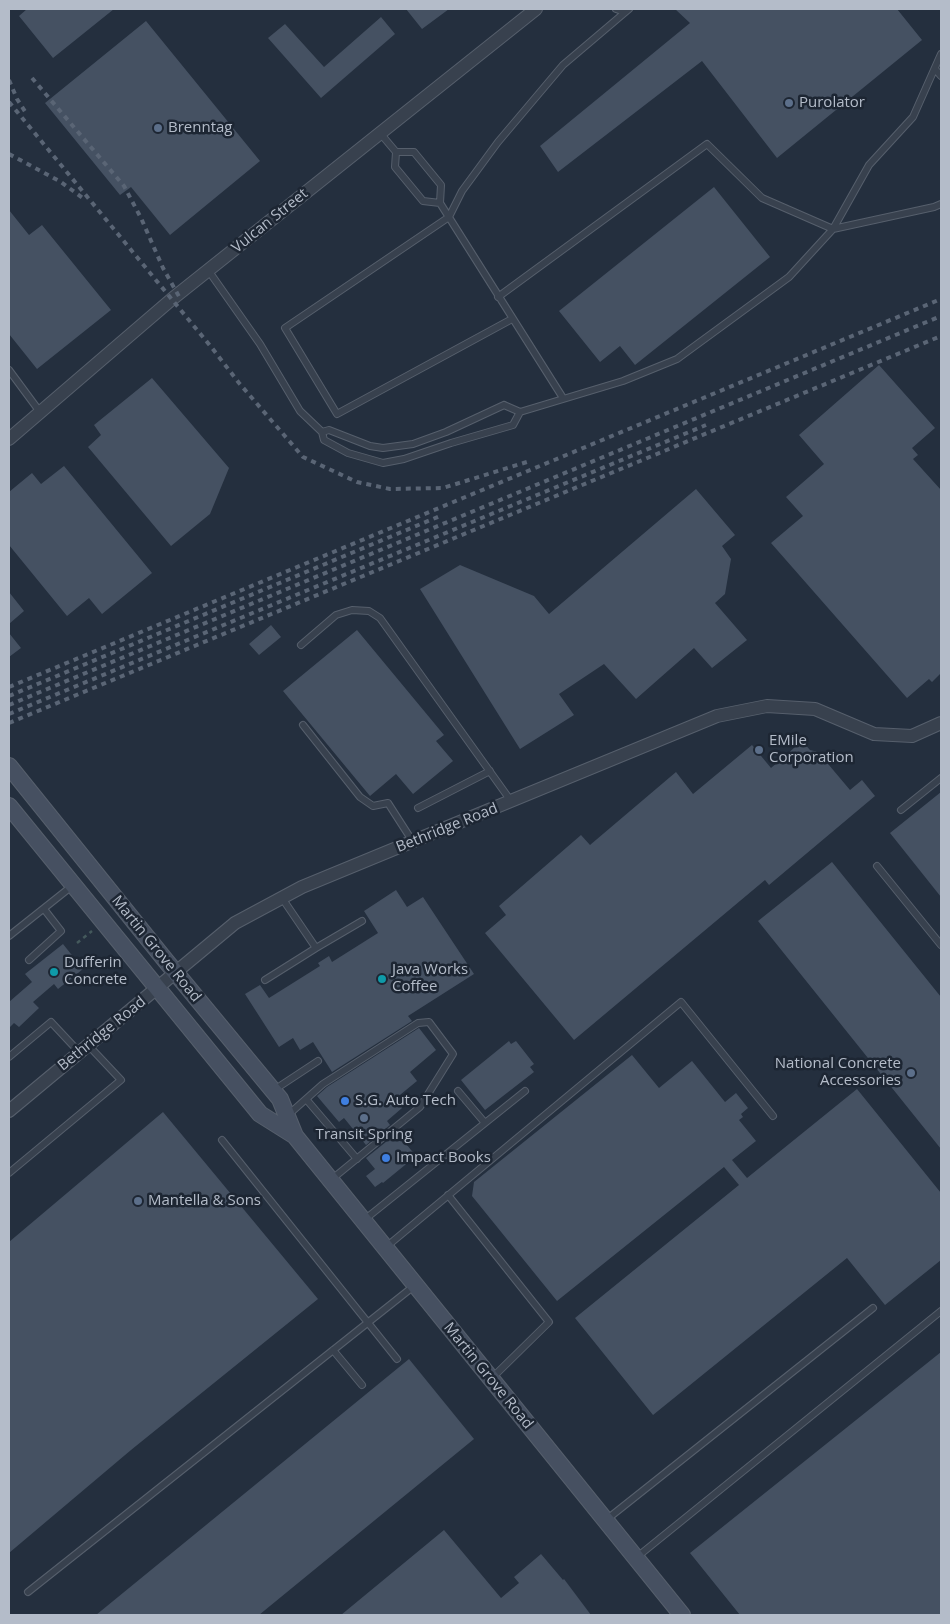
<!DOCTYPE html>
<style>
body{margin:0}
#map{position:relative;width:950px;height:1624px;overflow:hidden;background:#242f3e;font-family:"Open Sans",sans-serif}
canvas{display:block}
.frame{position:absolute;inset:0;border:10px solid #b4bcc9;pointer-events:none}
</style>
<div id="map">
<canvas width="950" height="1624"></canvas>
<div class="frame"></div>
</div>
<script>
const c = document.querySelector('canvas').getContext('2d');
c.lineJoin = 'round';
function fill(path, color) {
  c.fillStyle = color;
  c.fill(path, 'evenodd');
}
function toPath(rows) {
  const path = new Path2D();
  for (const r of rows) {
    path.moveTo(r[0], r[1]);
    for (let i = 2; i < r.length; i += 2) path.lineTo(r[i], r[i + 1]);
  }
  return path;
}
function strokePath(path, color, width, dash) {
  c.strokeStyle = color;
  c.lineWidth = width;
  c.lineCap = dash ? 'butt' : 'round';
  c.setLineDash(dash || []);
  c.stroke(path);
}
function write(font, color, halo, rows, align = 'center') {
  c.font = font + ' "Open Sans",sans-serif';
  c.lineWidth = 5;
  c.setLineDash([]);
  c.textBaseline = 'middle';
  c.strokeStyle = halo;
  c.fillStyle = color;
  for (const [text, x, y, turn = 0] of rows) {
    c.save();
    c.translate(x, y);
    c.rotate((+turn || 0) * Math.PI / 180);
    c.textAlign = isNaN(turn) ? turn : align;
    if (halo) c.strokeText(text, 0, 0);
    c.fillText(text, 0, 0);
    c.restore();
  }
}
const building = toPath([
 [27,9,114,9,53,58,19,16],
 [406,9,449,9,422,29],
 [675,9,897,9,922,40,777,158,702,61,558,172,540,146,690,23],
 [381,17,395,34,321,98,268,38,285,24,324,67],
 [146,21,260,161,170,235,131,187,120,195,45,103],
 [714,187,770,257,635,365,620,346,600,362,559,311],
 [9,210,29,235,42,225,111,310,37,369,9,334],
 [879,365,935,428,912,448,918,455,913,459,941,490,941,673,932,682,929,679,907,698,771,543,803,516,786,497,824,464,799,435],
 [152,378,229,468,210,514,171,546,88,447,101,435,94,425],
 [64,466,152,573,102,614,89,598,67,616,9,545,9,492,32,473,41,484],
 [696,489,735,535,722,546,731,559,725,594,715,603,747,640,712,668,694,648,636,699,604,664,559,694,574,715,520,749,420,589,460,565,534,596,549,614],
 [9,592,24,611,9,624],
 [271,625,281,637,259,655,249,644],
 [357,630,444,735,436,741,453,761,413,794,396,774,370,796,283,691],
 [9,633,21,648,9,657],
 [802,741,810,750,818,752,850,790,862,780,875,796,769,885,765,880,574,1040,485,933,506,915,499,906,581,835,590,845,676,772,693,794,752,745,771,768],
 [941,792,941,897,890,833],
 [832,862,941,997,941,1149,758,921],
 [396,890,407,907,423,897,474,974,408,1016,412,1021,332,1072,313,1042,300,1050,293,1038,279,1047,245,994,260,985,269,998,320,966,318,963,329,956,332,962,378,933,364,911],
 [63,944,83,969,58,989,54,984,33,1002,39,1008,19,1027,14,1023,9,1028,9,1002,32,982,25,974],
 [419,1028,436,1050,410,1072,417,1081,395,1099,402,1108,387,1121,390,1125,366,1145,344,1118,339,1122,317,1096,327,1087],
 [509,1041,511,1044,516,1041,534,1064,530,1067,534,1072,485,1110,461,1080],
 [632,1055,659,1088,692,1061,725,1102,736,1093,748,1108,741,1114,743,1117,739,1120,756,1141,732,1160,747,1178,857,1089,941,1193,941,1260,885,1305,847,1258,653,1415,575,1318,739,1185,724,1167,557,1301,472,1196,474,1182],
 [163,1112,318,1299,131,1450,9,1553,9,1242],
 [397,1133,416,1156,383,1183,382,1182,375,1187,366,1176,375,1169,366,1158],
 [941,1352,941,1615,740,1615,690,1553],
 [409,1359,474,1439,259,1615,96,1615],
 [444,1530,501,1598,519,1583,514,1577,541,1554,563,1580,564,1579,591,1615,341,1615]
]);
const path = toPath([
 [77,943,92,931]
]);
const lane = toPath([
 [616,9,625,12],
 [935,69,941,76],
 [380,133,396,152,395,167,423,201,440,203,441,185,414,152,396,152],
 [440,203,563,398],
 [208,270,260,344,300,411,322,432],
 [498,297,707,144,762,198,833,229,934,207,941,204],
 [512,319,337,414,285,328,449,217,462,191,498,142,563,65,629,9],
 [9,370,40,412],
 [504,405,520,412,513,425,451,443,404,459,383,463,348,453,324,440,322,432,329,430,370,446,383,448,413,444,446,432,504,405],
 [520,412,623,381,677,359,789,277,833,229,869,165,913,117,941,54],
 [301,645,336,615,352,610,369,611,380,618,511,801],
 [303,725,360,797,373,806,388,803,413,842],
 [418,808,490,771],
 [901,810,941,778],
 [877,866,941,945],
 [9,936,72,886],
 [316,948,362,921],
 [29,960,61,931,44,909],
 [265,980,316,948,282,898],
 [9,1057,51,1022,80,1053],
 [274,1090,318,1061],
 [458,1091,485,1123],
 [306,1099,357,1159],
 [288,1115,323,1084,418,1023,429,1022,453,1054,420,1107,332,1179],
 [222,1140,397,1359],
 [9,1173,121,1080,89,1046],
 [448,1195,549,1322,492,1378],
 [364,1220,525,1091],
 [386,1247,681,1002,773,1116],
 [333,1350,362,1385],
 [606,1520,873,1308],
 [637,1557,941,1311],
 [28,1592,414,1286]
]);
const street = toPath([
 [9,439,172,299,536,9],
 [9,1111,235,923,302,887,717,716,767,706,815,709,874,734,912,736,941,723]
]);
const secondary = toPath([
 [9,766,166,961,280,1099,295,1136,682,1615],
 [9,806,260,1114,295,1136]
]);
const rail = toPath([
 [32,78,124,186,141,218,163,268,181,300],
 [9,80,17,99,26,113],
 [9,102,212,348,239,383,303,457,357,482,390,489,443,488,530,461],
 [9,154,61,182,84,199],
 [9,687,941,299],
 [9,696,440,516],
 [9,705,941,316],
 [9,714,706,425],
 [9,723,941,336]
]);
const markers = [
 [789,103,5,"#5c6f8a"],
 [158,128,5,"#5c6f8a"],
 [759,750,5,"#5c6f8a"],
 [54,972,5,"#0f9aa8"],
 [382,979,5,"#0f9aa8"],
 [911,1073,5,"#5c6f8a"],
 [345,1101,5,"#3f7fe0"],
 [364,1118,5,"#5c6f8a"],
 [386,1158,5,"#3f7fe0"],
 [138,1201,5,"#5c6f8a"]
];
const poiNames = [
 ["Purolator",799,103],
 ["Brenntag",168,128],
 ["EMile",769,741],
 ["Corporation",769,758],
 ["Dufferin",64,963],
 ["Concrete",64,980],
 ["Java Works",392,970],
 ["Coffee",392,987],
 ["National Concrete",901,1064,"right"],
 ["Accessories",901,1081,"right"],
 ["S.G. Auto Tech",355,1101],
 ["Transit Spring",364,1135,"center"],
 ["Impact Books",396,1158],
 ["Mantella & Sons",148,1201]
];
const streetNames = [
 ["Vulcan Street",270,221,-39],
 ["Bethridge Road",447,828,-22],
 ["Martin Grove Road",156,949,51],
 ["Bethridge Road",102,1034,-39],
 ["Martin Grove Road",488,1376,51]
];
fill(building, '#455162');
strokePath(lane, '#565f6c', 8);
strokePath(street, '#565f6c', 14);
strokePath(secondary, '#565f6c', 18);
strokePath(path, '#44595c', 2.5, [4, 4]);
strokePath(lane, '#38414e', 6);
strokePath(street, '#38414e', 12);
strokePath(secondary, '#465061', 16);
strokePath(rail, '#5a6575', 4, [5, 5]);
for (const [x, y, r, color] of markers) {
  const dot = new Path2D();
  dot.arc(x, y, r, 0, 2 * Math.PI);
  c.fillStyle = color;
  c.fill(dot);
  strokePath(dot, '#1d2633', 2);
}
write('15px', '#b4bcc9', '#1d2633', poiNames, 'left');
write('15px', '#b4bcc9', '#1d2633', streetNames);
</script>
